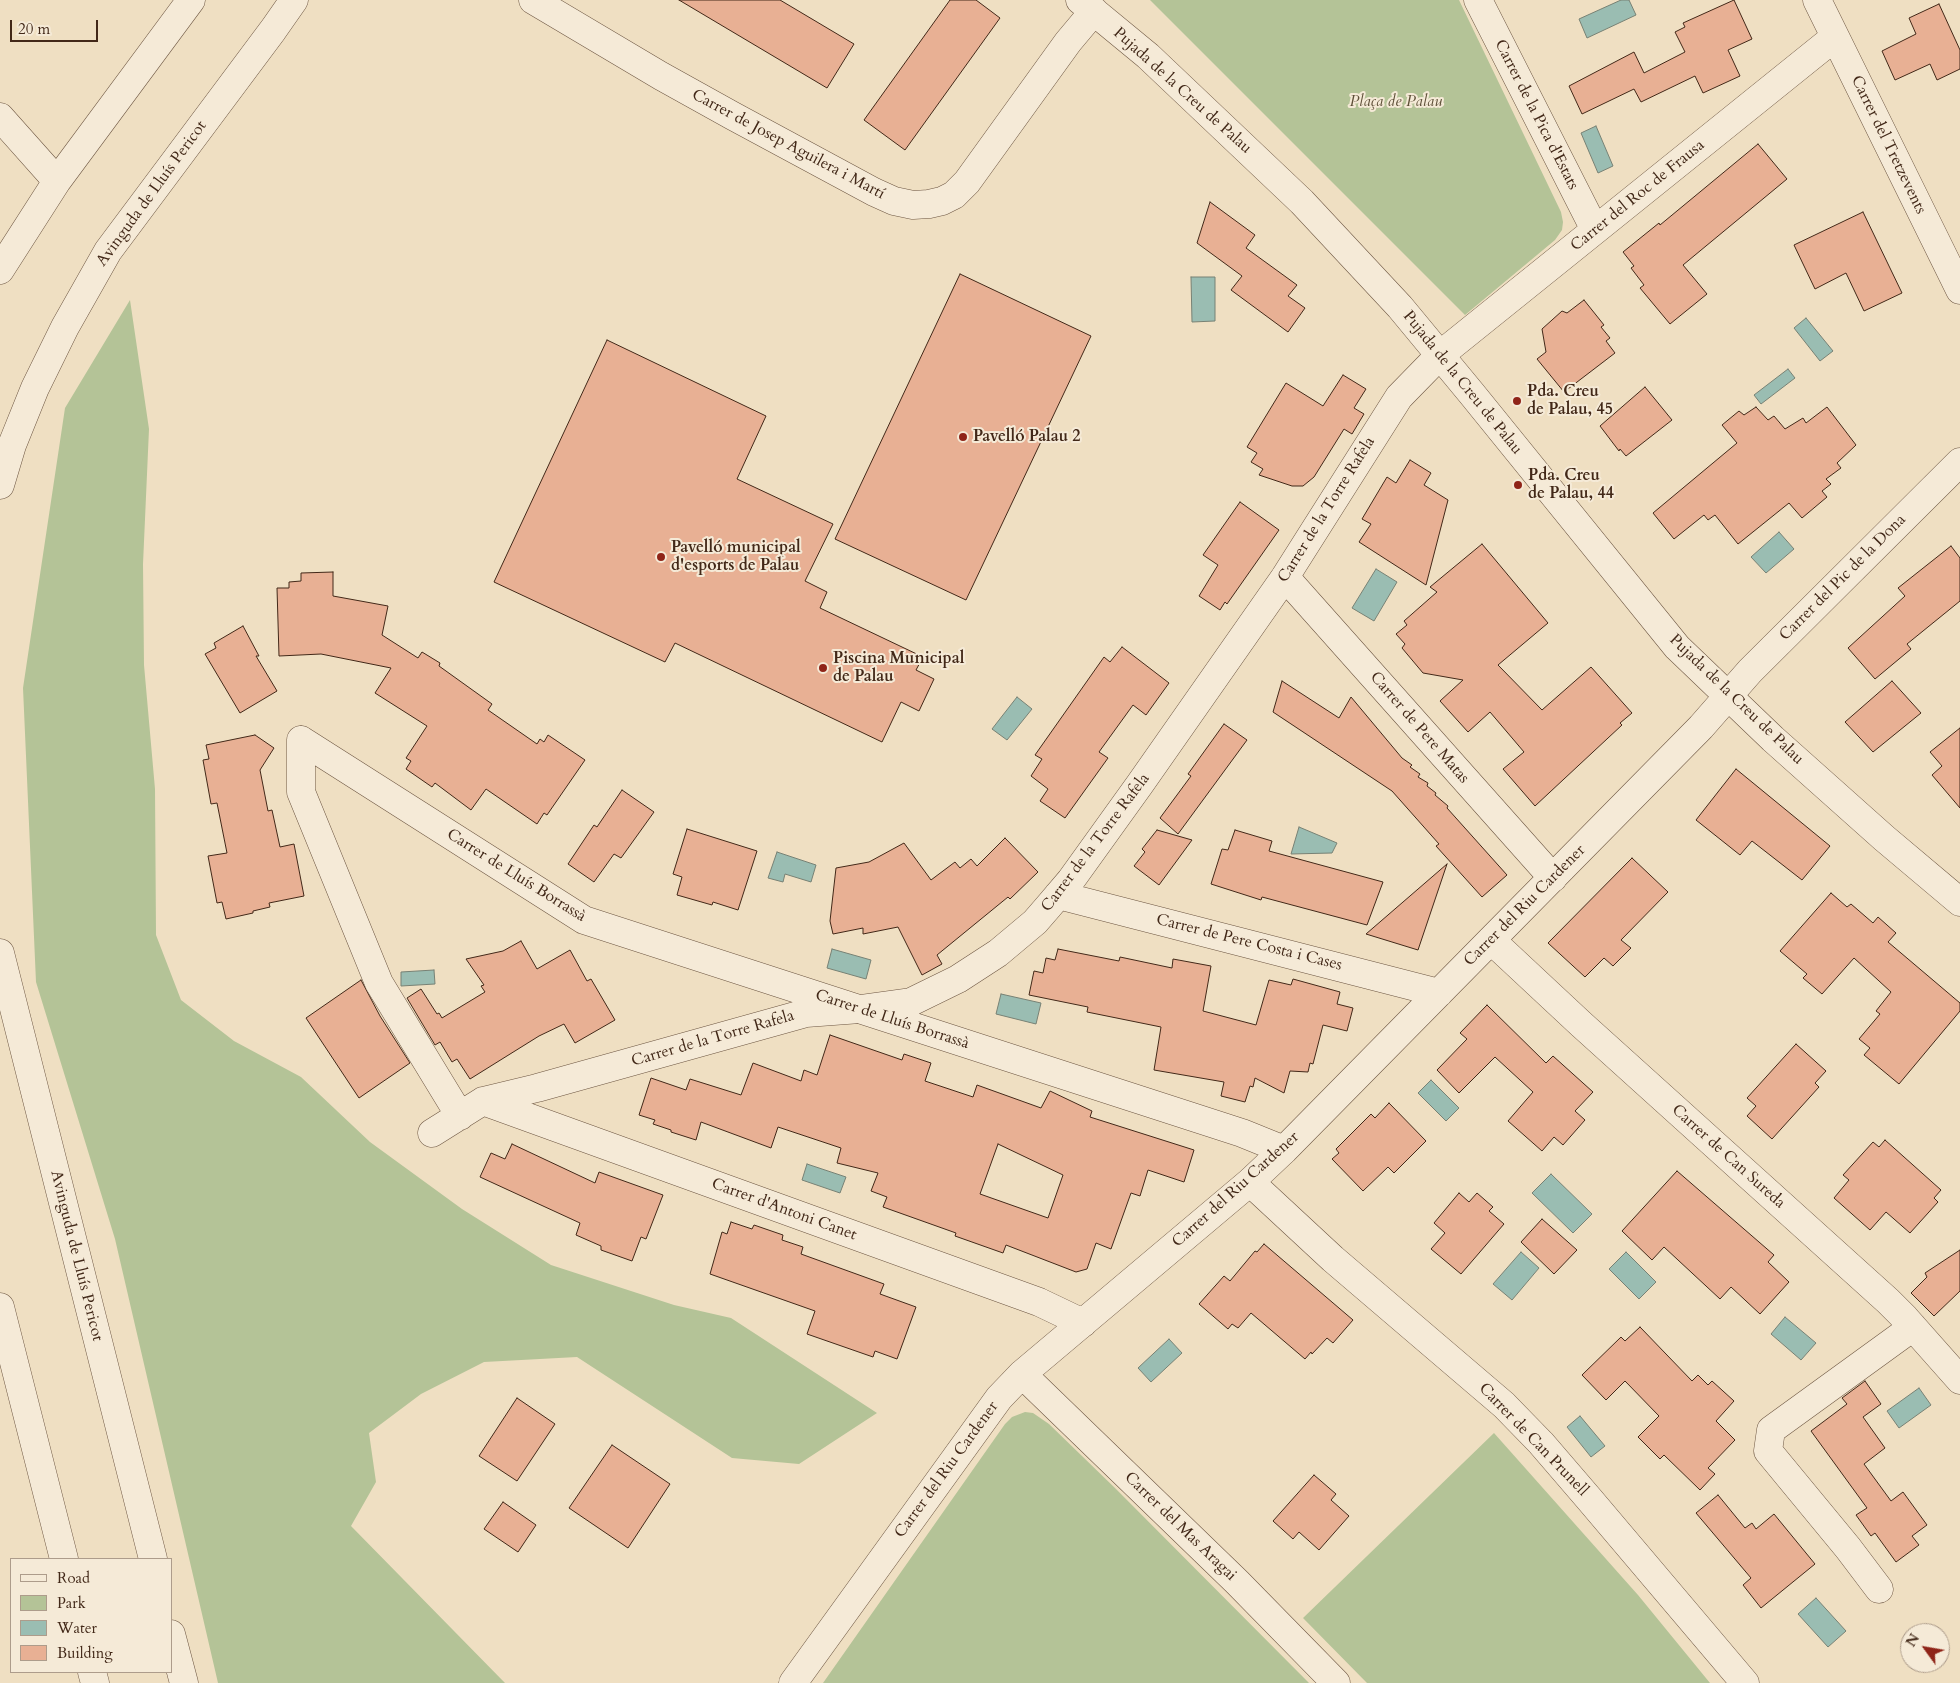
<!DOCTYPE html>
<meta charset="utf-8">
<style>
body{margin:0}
#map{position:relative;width:1960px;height:1683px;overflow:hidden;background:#efdfc2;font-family:Cardo,serif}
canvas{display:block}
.legend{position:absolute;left:10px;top:1558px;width:162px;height:115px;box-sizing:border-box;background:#f5ead7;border:1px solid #ad9c8b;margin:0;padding:6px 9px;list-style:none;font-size:15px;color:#422818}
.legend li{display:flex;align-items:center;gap:10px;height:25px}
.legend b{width:25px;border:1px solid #ad9c8b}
.north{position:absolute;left:1900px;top:1623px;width:50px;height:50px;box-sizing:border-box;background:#f5ead7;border:1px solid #ad9c8b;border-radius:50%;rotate:302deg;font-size:14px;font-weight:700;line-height:20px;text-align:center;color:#422818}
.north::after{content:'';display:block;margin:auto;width:18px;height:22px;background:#8f2418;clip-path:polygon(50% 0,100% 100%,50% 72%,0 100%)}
.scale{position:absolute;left:10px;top:20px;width:88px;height:22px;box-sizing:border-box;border:2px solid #422818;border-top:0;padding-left:6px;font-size:15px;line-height:18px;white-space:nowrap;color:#422818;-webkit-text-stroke:4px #f5ead7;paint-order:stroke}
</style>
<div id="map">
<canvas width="1960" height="1683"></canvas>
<ul class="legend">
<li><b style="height:6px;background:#f5ead7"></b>Road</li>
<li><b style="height:14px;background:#b4c397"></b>Park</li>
<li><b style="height:14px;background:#9abdb2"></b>Water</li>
<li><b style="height:14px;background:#e8b094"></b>Building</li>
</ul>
<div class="north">N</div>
<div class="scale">20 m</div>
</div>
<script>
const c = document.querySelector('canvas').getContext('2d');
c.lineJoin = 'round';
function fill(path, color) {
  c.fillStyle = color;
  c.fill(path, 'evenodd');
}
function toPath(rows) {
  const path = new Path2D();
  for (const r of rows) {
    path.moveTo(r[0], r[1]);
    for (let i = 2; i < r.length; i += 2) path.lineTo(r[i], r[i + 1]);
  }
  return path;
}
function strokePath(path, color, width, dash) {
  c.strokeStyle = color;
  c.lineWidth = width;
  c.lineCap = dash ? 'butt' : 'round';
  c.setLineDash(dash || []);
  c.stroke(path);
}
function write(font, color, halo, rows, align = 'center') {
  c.font = font + ' Cardo,serif';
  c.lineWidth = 4;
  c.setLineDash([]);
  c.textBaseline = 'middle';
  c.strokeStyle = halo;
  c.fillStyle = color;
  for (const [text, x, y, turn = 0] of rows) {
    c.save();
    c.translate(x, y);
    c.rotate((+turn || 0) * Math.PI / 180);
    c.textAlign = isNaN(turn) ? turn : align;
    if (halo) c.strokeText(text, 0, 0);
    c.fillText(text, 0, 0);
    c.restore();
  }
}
const green = toPath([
 [1150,0,1459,0,1561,212,1563,222,1562,230,1555,240,1465,315],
 [130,300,149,429,143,564,144,665,155,789,156,935,181,1000,234,1041,301,1077,370,1142,462,1209,551,1265,674,1305,731,1318,877,1413,799,1464,732,1458,577,1357,484,1362,421,1394,369,1433,376,1482,351,1526,505,1683,218,1683,115,1239,36,982,23,688,65,408],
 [1025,1412,1033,1413,1049,1424,1116,1489,1309,1683,823,1683,1005,1424,1012,1417],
 [1494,1433,1638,1595,1710,1683,1367,1683,1303,1618]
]);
const water = toPath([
 [1621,0,1629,0,1636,15,1587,38,1579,19,1621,0],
 [1596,126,1613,166,1598,173,1581,133,1596,126],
 [1191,277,1215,277,1215,321,1192,322,1191,277],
 [1806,318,1833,351,1820,361,1794,328,1806,318],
 [1788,369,1795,378,1761,404,1754,395,1788,369],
 [1779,532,1794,549,1766,573,1751,557,1779,532],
 [1376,569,1397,582,1374,621,1352,608,1376,569],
 [1017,697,1032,709,1007,740,992,729,1017,697],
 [1299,827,1337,843,1332,853,1291,854,1299,827],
 [777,852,816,865,811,882,785,874,783,882,768,878,777,852],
 [832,949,871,960,866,979,827,968,832,949],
 [434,970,435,984,401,986,401,972,434,970],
 [1001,994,1041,1003,1036,1024,996,1014,1001,994],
 [1431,1080,1459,1108,1446,1121,1418,1093,1431,1080],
 [807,1164,846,1177,840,1193,802,1180,807,1164],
 [1551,1174,1592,1214,1573,1233,1532,1193,1551,1174],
 [1521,1252,1539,1268,1512,1300,1493,1284,1521,1252],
 [1626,1252,1656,1282,1639,1299,1609,1269,1626,1252],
 [1785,1317,1816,1343,1801,1360,1771,1334,1785,1317],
 [1169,1339,1182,1353,1151,1382,1138,1368,1169,1339],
 [1919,1388,1931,1405,1899,1428,1887,1411,1919,1388],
 [1580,1416,1605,1446,1591,1457,1567,1427,1580,1416],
 [1816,1598,1846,1631,1828,1647,1798,1614,1816,1598]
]);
const building = toPath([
 [679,0,780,0,854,44,827,88,679,0],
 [950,0,976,0,1000,18,905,150,864,120,950,0],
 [1734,0,1752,39,1728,50,1740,76,1703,93,1695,76,1641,102,1634,89,1582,114,1569,86,1634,52,1644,73,1685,52,1675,32,1685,27,1683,23,1734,0],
 [1939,4,1960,50,1960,69,1937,80,1930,64,1895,80,1882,51,1916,34,1909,18,1939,4],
 [1758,144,1787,179,1683,265,1707,294,1670,324,1640,288,1644,285,1631,268,1634,266,1623,252,1659,223,1660,225,1758,144],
 [1210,202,1255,235,1246,248,1297,285,1288,296,1305,308,1288,332,1231,290,1242,276,1197,243,1210,202],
 [1863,212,1902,293,1864,311,1846,273,1815,289,1794,245,1863,212],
 [960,274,1091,336,966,600,835,539,960,274],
 [1584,300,1604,325,1601,327,1610,338,1606,341,1615,353,1564,392,1537,359,1546,352,1542,329,1562,311,1567,313,1584,300],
 [607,340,766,416,737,479,833,524,805,581,827,592,820,608,923,657,916,670,934,679,919,711,901,702,882,742,675,643,665,662,494,582,607,340],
 [1343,375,1366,389,1354,408,1364,414,1352,434,1344,429,1314,477,1303,486,1292,486,1259,475,1263,469,1251,462,1257,453,1247,447,1286,383,1323,406,1343,375],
 [1645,387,1672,420,1626,456,1620,449,1619,451,1600,426,1645,387],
 [1756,407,1768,420,1774,416,1785,429,1803,418,1806,423,1827,407,1856,445,1837,463,1841,468,1826,479,1831,484,1822,491,1827,497,1802,518,1789,503,1738,544,1715,515,1708,520,1704,515,1674,539,1653,513,1737,443,1722,425,1739,411,1744,415,1756,407],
 [1410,460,1431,473,1424,485,1448,500,1426,585,1359,542,1371,524,1362,519,1387,477,1396,483,1410,460],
 [1240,502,1279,530,1227,604,1225,602,1220,610,1199,596,1218,565,1203,555,1240,502],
 [1482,544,1548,623,1498,665,1542,710,1591,667,1632,713,1620,723,1622,725,1535,806,1503,769,1524,752,1490,712,1468,732,1440,701,1463,680,1423,673,1402,648,1405,644,1396,634,1407,625,1404,621,1437,592,1430,587,1482,544],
 [1951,546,1960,558,1960,601,1907,644,1911,649,1875,679,1848,648,1905,596,1898,588,1951,546],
 [333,572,333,596,388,606,382,635,418,658,422,652,440,663,439,666,492,704,488,710,537,744,540,739,544,742,548,735,585,760,547,815,544,813,537,824,486,789,471,810,435,783,432,787,406,769,411,761,406,758,427,726,375,693,391,668,321,654,279,656,277,588,289,588,289,582,301,581,301,573,333,572],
 [243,626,259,656,256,656,277,691,240,713,205,654,216,648,214,643,243,626],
 [1122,647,1169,683,1146,715,1133,705,1099,752,1108,758,1065,818,1040,801,1048,789,1031,776,1042,759,1035,755,1104,657,1110,662,1122,647],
 [1282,681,1339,718,1351,697,1402,758,1412,765,1410,767,1420,774,1418,777,1428,783,1427,786,1436,793,1435,795,1448,806,1447,808,1507,875,1482,897,1436,846,1439,844,1392,791,1273,712,1282,681],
 [1892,681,1921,713,1873,752,1845,722,1892,681],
 [1224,724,1247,740,1178,834,1160,818,1191,776,1188,774,1224,724],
 [1960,728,1960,808,1932,775,1942,766,1930,752,1960,728],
 [255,735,274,748,260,770,268,811,272,810,280,847,294,844,304,896,269,903,270,907,253,911,253,913,226,919,222,902,217,903,208,856,227,853,217,803,211,804,203,760,209,759,206,745,255,735],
 [1736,769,1830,846,1802,880,1752,841,1740,855,1696,820,1736,769],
 [622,790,654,812,621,858,614,854,594,882,568,864,594,825,597,827,622,790],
 [687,829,757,851,738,910,713,902,712,905,677,895,682,877,673,874,687,829],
 [1157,830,1192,840,1159,885,1134,866,1145,852,1142,849,1157,830],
 [1235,830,1272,841,1269,851,1383,882,1367,925,1262,897,1261,900,1211,884,1222,849,1228,850,1235,830],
 [1005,838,1038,872,1010,899,1008,897,937,955,942,964,922,975,898,927,863,934,863,928,833,934,830,921,836,868,869,862,904,843,931,880,955,862,960,868,971,859,977,866,1005,838],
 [1632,858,1668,892,1621,940,1631,948,1613,966,1604,958,1585,977,1548,943,1632,858],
 [1447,864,1418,950,1366,934,1447,864],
 [1831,893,1847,907,1851,904,1873,923,1878,917,1896,933,1888,942,1960,1003,1960,1011,1899,1084,1864,1055,1870,1048,1859,1039,1880,1014,1876,1011,1891,992,1854,958,1822,994,1803,978,1807,974,1780,951,1831,893],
 [521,941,537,969,570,950,587,981,591,979,615,1020,575,1043,564,1024,539,1036,470,1079,457,1059,452,1062,440,1042,435,1045,407,998,421,989,437,1014,439,1013,442,1018,485,992,481,986,484,985,466,959,503,951,521,941],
 [1058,949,1119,961,1120,957,1172,968,1173,959,1211,966,1203,1011,1256,1025,1269,980,1291,985,1293,979,1340,992,1337,1004,1353,1008,1347,1031,1323,1025,1313,1064,1310,1063,1308,1072,1290,1071,1284,1093,1255,1078,1253,1087,1250,1086,1245,1102,1221,1096,1224,1082,1154,1070,1161,1027,1087,1012,1088,1007,1029,995,1034,971,1043,973,1046,958,1055,960,1058,949],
 [361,980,380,1016,410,1063,359,1098,306,1018,361,980],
 [1487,1005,1546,1063,1553,1056,1593,1092,1575,1111,1585,1120,1563,1145,1554,1137,1542,1151,1508,1121,1533,1092,1495,1057,1459,1093,1437,1070,1467,1039,1460,1033,1487,1005],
 [830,1035,902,1060,904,1054,931,1063,925,1081,973,1097,977,1085,1041,1108,1050,1091,1092,1111,1090,1117,1194,1150,1184,1182,1148,1170,1140,1196,1131,1193,1111,1249,1096,1243,1087,1269,1076,1272,1006,1245,1003,1253,955,1236,956,1233,883,1207,887,1197,871,1191,878,1173,837,1163,841,1148,778,1127,771,1148,701,1122,696,1140,671,1132,671,1130,653,1124,655,1120,639,1115,651,1078,686,1090,690,1079,741,1095,753,1063,801,1081,804,1070,817,1075,830,1035],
 [998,1144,1063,1175,1048,1218,980,1194,998,1144],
 [1796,1044,1826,1071,1815,1083,1819,1087,1772,1139,1747,1116,1756,1106,1747,1098,1796,1044],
 [1389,1103,1426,1141,1394,1173,1388,1167,1363,1191,1332,1159,1339,1153,1336,1149,1371,1114,1375,1118,1389,1103],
 [1885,1140,1941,1190,1934,1198,1938,1202,1910,1233,1886,1212,1870,1230,1834,1198,1849,1180,1843,1175,1873,1142,1879,1147,1885,1140],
 [512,1144,595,1183,599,1172,663,1195,646,1239,641,1237,632,1261,601,1250,601,1246,576,1235,580,1223,480,1177,491,1153,505,1159,512,1144],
 [1677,1171,1774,1255,1768,1262,1789,1282,1760,1314,1731,1287,1720,1299,1664,1247,1652,1260,1622,1231,1677,1171],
 [1459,1193,1469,1202,1477,1193,1493,1207,1489,1211,1504,1224,1461,1274,1431,1249,1445,1233,1434,1223,1459,1193],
 [1542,1219,1577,1250,1554,1274,1521,1242,1542,1219],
 [731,1222,752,1229,754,1225,783,1235,782,1240,803,1247,801,1254,884,1284,880,1294,916,1307,897,1359,875,1351,873,1357,807,1334,815,1311,710,1274,722,1232,727,1234,731,1222],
 [1264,1244,1353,1320,1333,1343,1327,1338,1312,1354,1311,1352,1305,1359,1251,1313,1238,1328,1232,1324,1228,1329,1199,1304,1224,1276,1230,1281,1255,1251,1257,1252,1264,1244],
 [1960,1250,1960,1291,1934,1316,1911,1293,1927,1277,1925,1273,1960,1250],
 [1640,1327,1692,1381,1698,1375,1708,1385,1712,1381,1734,1401,1716,1421,1735,1440,1708,1468,1715,1474,1700,1490,1664,1455,1660,1459,1638,1437,1659,1416,1625,1381,1606,1400,1582,1375,1621,1337,1625,1341,1640,1327],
 [1865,1381,1881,1404,1863,1417,1885,1448,1864,1464,1891,1501,1903,1492,1927,1525,1912,1536,1919,1545,1896,1562,1875,1533,1871,1536,1856,1515,1867,1508,1811,1431,1847,1404,1842,1398,1865,1381],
 [517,1398,555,1424,517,1481,479,1456,517,1398],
 [612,1445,670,1484,628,1548,569,1508,612,1445],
 [1314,1475,1336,1494,1331,1500,1349,1516,1319,1550,1299,1532,1293,1539,1273,1521,1314,1475],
 [1718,1495,1745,1528,1752,1523,1756,1529,1774,1514,1815,1564,1761,1608,1743,1585,1751,1578,1696,1513,1718,1495],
 [503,1502,536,1525,518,1552,484,1529,503,1502]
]);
const minor = toPath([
 [533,0,661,76,733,116,874,192,894,201,913,205,929,204,942,201,954,195,967,182,1068,42,1094,11],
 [1080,0,1148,56,1302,202,1400,307,1472,394,1677,647,1773,739,1884,838,1960,902],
 [1478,0,1595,230],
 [1817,0,1960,290],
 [0,117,57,181],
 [0,270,57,181,191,0],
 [0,485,12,445,35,388,65,327,108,251,273,30,294,0],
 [1285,577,1553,878],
 [301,740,584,920,1242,1133,1284,1150],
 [301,740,301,792,379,983,460,1116],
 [1058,895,1439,993],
 [1491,940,1581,1024,1888,1301,1905,1318,1960,1380],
 [0,953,153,1559],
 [483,1101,1039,1302,1083,1323],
 [432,1133,483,1101,537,1088,806,1013,860,1009,911,1002,958,979,998,953,1035,922,1048,907,1071,880,1140,784,1285,577,1399,397,1440,355,1835,37],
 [1250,1182,1333,1259,1504,1405,1541,1443,1590,1500,1745,1683],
 [0,1307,64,1559],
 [1022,1374,1237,1582,1336,1683],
 [1879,1589,1848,1548,1768,1451,1771,1430,1913,1327],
 [171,1634,184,1683],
 [92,1672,95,1683],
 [793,1683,999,1398,1022,1374,1250,1182,1284,1150,1701,727,1750,671,1960,462]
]);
const markers = [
 [1517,401,5,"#8f2418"],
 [963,437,5,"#8f2418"],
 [1518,485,5,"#8f2418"],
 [661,557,5,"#8f2418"],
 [823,668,5,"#8f2418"]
];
const streetNames = [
 ["Pujada de la Creu de Palau",1182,91,42],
 ["Carrer de la Pica d'Estats",1536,115,63],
 ["Carrer de Josep Aguilera i Martí",788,145,28],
 ["Carrer del Tretzevents",1888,145,64],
 ["Avinguda de Lluís Pericot",152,194,-54],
 ["Carrer del Roc de Frausa",1638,196,-39],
 ["Pujada de la Creu de Palau",1462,383,51],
 ["Carrer de la Torre Rafela",1327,510,-58],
 ["Carrer del Pic de la Dona",1843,578,-45],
 ["Pujada de la Creu de Palau",1736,700,44],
 ["Carrer de Pere Matas",1419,728,49],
 ["Carrer de la Torre Rafela",1096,843,-53],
 ["Carrer de Lluís Borrassà",516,876,32],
 ["Carrer del Riu Cardener",1525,906,-45],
 ["Carrer de Pere Costa i Cases",1249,943,14],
 ["Carrer de Lluís Borrassà",892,1020,18],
 ["Carrer de la Torre Rafela",713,1039,-16],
 ["Carrer de Can Sureda",1728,1157,42],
 ["Carrer del Riu Cardener",1236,1190,-42],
 ["Carrer d'Antoni Canet",784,1210,20],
 ["Avinguda de Lluís Pericot",76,1256,76],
 ["Carrer de Can Prunell",1533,1440,46],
 ["Carrer del Riu Cardener",947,1470,-54],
 ["Carrer del Mas Aragai",1180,1527,44]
];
const parkNames = [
 ["Plaça de Palau",1396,102]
];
const poiNames = [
 ["Pda. Creu",1527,392],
 ["de Palau, 45",1527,410],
 ["Pavelló Palau 2",973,437],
 ["Pda. Creu",1528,476],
 ["de Palau, 44",1528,494],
 ["Pavelló municipal",671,548],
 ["d'esports de Palau",671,566],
 ["Piscina Municipal",833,659],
 ["de Palau",833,677]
];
fill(green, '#b4c397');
fill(water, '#9abdb2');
strokePath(water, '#778174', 1);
fill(building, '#e8b094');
strokePath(building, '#422818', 1);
strokePath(minor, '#6d5642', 29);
strokePath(minor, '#f5ead7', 28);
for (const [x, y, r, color] of markers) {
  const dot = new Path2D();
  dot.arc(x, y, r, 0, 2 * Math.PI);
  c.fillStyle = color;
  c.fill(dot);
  strokePath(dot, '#f5ead7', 2);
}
write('16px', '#422818', '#f5ead7', streetNames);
write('italic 16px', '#5e4f38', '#f5ead7', parkNames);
write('bold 16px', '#422818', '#f5ead7', poiNames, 'left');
</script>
